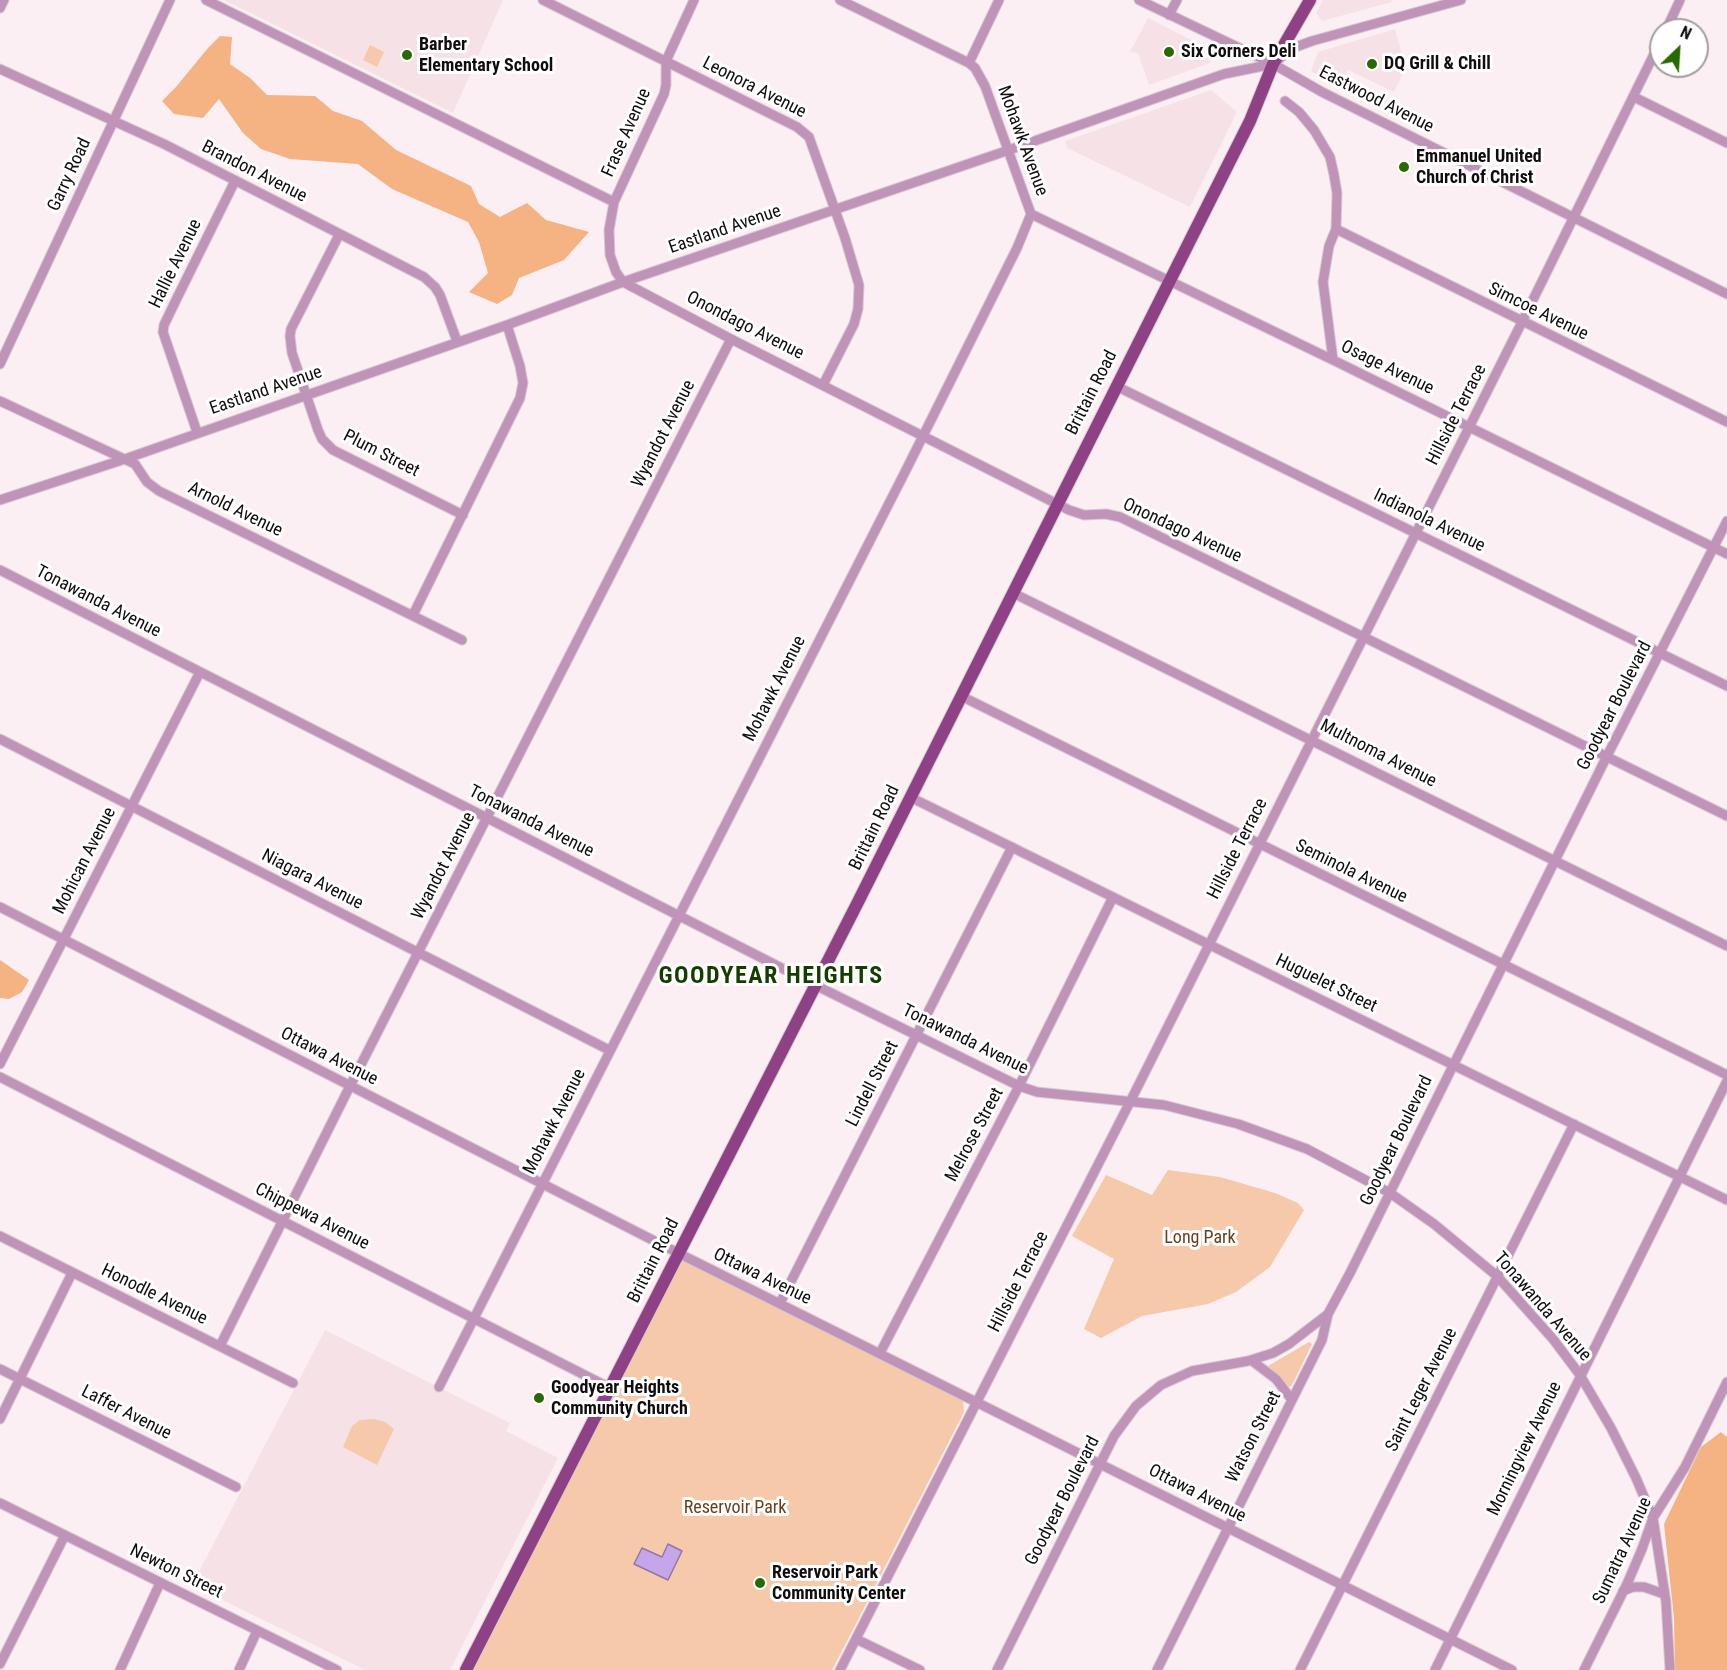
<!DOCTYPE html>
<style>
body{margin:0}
#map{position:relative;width:1727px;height:1670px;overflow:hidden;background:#fceff3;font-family:"Roboto Condensed",sans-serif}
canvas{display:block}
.north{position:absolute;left:1649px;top:18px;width:60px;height:60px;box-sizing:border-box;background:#fff;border:2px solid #a09e9f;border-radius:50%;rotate:25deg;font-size:16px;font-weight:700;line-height:24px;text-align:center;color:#110d0e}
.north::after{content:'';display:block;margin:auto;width:21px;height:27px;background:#276a00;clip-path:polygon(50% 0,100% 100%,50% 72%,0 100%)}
</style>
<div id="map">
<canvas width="1727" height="1670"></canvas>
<div class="north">N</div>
</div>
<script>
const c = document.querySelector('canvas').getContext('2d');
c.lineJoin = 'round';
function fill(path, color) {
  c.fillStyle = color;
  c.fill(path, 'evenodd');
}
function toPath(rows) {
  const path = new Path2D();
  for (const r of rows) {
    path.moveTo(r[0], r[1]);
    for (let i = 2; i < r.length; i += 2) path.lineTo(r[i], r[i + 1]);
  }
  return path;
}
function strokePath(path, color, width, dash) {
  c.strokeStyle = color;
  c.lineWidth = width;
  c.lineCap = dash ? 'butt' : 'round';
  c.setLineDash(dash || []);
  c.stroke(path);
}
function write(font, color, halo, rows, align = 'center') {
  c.font = font + ' "Roboto Condensed",sans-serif';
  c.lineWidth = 6;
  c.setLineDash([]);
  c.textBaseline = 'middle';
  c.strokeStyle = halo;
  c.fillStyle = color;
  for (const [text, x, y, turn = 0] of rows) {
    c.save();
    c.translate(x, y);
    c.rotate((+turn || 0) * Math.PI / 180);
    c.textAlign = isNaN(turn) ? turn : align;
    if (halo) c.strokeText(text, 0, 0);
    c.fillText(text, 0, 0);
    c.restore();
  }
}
const built = toPath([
 [224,0,503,0,453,113],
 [1323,0,1391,0,1392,2,1322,21,1316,13],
 [1148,18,1207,48,1210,63,1149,85,1138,53,1130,52],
 [1395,29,1406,68,1394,92,1348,70,1340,86,1311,71,1318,52],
 [1211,90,1237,112,1190,207,1067,148,1065,141],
 [325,1330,510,1423,506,1431,558,1458,450,1670,365,1670,192,1585]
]);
const green = toPath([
 [370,45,384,52,377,67,363,60],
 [1168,1170,1220,1177,1275,1193,1298,1203,1304,1210,1270,1267,1236,1292,1208,1304,1142,1316,1101,1338,1084,1329,1114,1259,1072,1236,1106,1175,1152,1195],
 [684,1260,963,1399,964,1412,864,1608,832,1670,473,1670,680,1262],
 [1309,1342,1312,1344,1294,1381,1291,1386,1287,1388,1281,1379,1268,1366],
 [375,1419,385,1422,394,1429,377,1465,343,1447,352,1426,360,1420]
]);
const forest = toPath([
 [220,36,232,37,230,64,250,78,267,95,315,96,333,111,362,121,396,150,471,186,479,204,500,217,527,203,546,220,589,232,564,260,519,278,512,295,497,304,469,292,488,273,479,242,468,222,392,189,358,164,290,159,261,149,243,133,219,99,203,118,174,114,162,101,176,87,208,48],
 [0,960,29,980,22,992,9,999,0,998],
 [1721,1432,1727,1437,1727,1670,1675,1670,1674,1618,1664,1524,1701,1447]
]);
const water = toPath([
 [668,1544,682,1551,668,1580,634,1564,642,1548,662,1557,668,1544]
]);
const minor = toPath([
 [206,0,614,202],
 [543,0,797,127,809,137,845,238,859,285,858,309,854,324,823,385],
 [694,0,666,61,666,85,664,94,614,202,609,230,610,255,616,272,623,282,731,339,1069,510,1084,515,1106,514,1120,517,1727,816],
 [1139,0,1273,64,1322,92,1727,294],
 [0,8,4,0],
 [1169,15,1177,0],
 [1666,30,1680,0],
 [969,63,999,0],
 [0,69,164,144,424,277,435,287,440,295,457,341],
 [1634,97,1727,143],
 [1285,101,1299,112,1314,130,1330,157,1334,175,1337,193,1336,229,1329,246,1323,282,1333,360],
 [1031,214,1333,360,1727,554],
 [1336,229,1727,422],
 [339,235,291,329,290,336,292,353,318,430,322,439,333,450,463,515],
 [0,364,170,0],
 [1116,386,1727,686],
 [0,401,135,464,147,482,159,491,462,640],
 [197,432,163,332,164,325,177,298,235,181],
 [0,500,125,459,507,325,623,282,1009,150,1224,74,1273,64,1293,48,1312,41,1461,0],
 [0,570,815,985,1019,1086,1037,1092,1164,1105,1238,1124,1307,1149,1390,1193,1434,1224,1497,1276,1553,1339,1580,1375,1611,1428,1636,1478,1653,1518,1666,1602,1670,1670],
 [1013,593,1727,946],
 [413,615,520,398,523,383,520,366,507,325],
 [961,696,1727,1075],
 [0,739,609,1050],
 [910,797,1727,1200],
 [0,907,678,1253,1512,1670],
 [0,1064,200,672],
 [0,1077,610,1388],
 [0,1236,293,1383],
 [780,1303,1012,847],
 [220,1346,350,1086,731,339],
 [880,1353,1019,1086,1113,897],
 [1251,1360,1276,1379,1292,1400],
 [0,1369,236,1487],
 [439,1387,906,470,1017,248,1031,214,985,86,975,68,969,63,840,0],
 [0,1419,72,1273],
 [0,1503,337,1670],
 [1623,1591,1633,1587,1644,1587,1664,1594],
 [856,1639,920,1670],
 [0,1664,65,1535],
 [120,1670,160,1583],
 [239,1670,257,1631],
 [840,1670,1131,1100,1522,322,1661,40],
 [997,1670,1114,1436,1136,1406,1161,1385,1192,1371,1248,1361,1273,1353,1289,1344,1328,1314,1350,1273,1606,758,1727,521],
 [1157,1670,1322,1340,1328,1314],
 [1300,1670,1574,1124],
 [1435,1670,1727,1081],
 [1584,1670,1627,1584,1642,1549,1653,1518,1685,1467,1727,1382]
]);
const major = toPath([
 [466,1670,858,902,1250,121,1273,64,1310,0]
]);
const markers = [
 [1169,52,6,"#276a00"],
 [407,55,6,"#276a00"],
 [1372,64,6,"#276a00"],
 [1404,167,6,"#276a00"],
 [539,1398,6,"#276a00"],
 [760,1583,6,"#276a00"]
];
const poiNames = [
 ["Barber",419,45],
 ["Elementary School",419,66],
 ["Six Corners Deli",1181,52],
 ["DQ Grill & Chill",1384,64],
 ["Emmanuel United",1416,157],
 ["Church of Christ",1416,178],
 ["Goodyear Heights",551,1388],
 ["Community Church",551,1409],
 ["Reservoir Park",772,1573],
 ["Community Center",772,1594]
];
const streetNames = [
 ["Leonora Avenue",754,88,27],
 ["Eastwood Avenue",1376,100,27],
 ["Frase Avenue",627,133,-66],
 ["Mohawk Avenue",1022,141,70],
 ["Brandon Avenue",254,172,27],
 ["Garry Road",70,175,-65],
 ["Eastland Avenue",725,230,-19],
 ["Hallie Avenue",176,264,-64],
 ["Simcoe Avenue",1538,312,26],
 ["Onondago Avenue",745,326,27],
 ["Osage Avenue",1387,368,26],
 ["Eastland Avenue",266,391,-19],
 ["Brittain Road",1092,393,-63],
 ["Hillside Terrace",1457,415,-63],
 ["Wyandot Avenue",664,434,-63],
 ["Plum Street",381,454,27],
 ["Arnold Avenue",235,510,26],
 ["Indianola Avenue",1429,521,26],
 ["Onondago Avenue",1182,531,25],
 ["Tonawanda Avenue",98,602,27],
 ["Mohawk Avenue",775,689,-63],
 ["Goodyear Boulevard",1615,706,-63],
 ["Multnoma Avenue",1378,754,27],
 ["Tonawanda Avenue",531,822,27],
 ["Brittain Road",875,828,-64],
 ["Hillside Terrace",1238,849,-63],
 ["Mohican Avenue",85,861,-63],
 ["Wyandot Avenue",444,866,-63],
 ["Seminola Avenue",1351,872,26],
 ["Niagara Avenue",312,880,27],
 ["Huguelet Street",1326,984,26],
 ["Tonawanda Avenue",965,1040,26],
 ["Ottawa Avenue",329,1057,27],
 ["Lindell Street",873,1084,-63],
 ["Mohawk Avenue",555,1122,-63],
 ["Melrose Street",975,1135,-62],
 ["Goodyear Boulevard",1397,1141,-64],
 ["Chippewa Avenue",312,1217,27],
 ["Brittain Road",654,1261,-63],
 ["Ottawa Avenue",762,1277,26],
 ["Hillside Terrace",1019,1282,-63],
 ["Honodle Avenue",154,1295,26],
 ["Tonawanda Avenue",1542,1307,49],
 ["Saint Leger Avenue",1422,1390,-63],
 ["Laffer Avenue",126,1413,27],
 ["Watson Street",1254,1437,-63],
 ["Morningview Avenue",1525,1449,-64],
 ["Ottawa Avenue",1197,1494,27],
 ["Goodyear Boulevard",1063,1501,-63],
 ["Sumatra Avenue",1623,1551,-65],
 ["Newton Street",176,1572,26]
];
const parkNames = [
 ["Long Park",1200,1238],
 ["Reservoir Park",735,1508]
];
const districtNames = [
 ["GOODYEAR HEIGHTS",771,977]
];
fill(built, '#f6e1e7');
fill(green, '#f6c9aa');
fill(forest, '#f5b283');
fill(water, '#c5a6ea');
strokePath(water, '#8f78a8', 1.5);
strokePath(minor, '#d6cbce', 11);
strokePath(major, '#d6cbce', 14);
strokePath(minor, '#c094b8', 9);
strokePath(major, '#8e4184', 12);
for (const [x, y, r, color] of markers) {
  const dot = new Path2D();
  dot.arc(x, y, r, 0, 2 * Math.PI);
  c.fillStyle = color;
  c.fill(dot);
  strokePath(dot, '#fff', 2);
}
write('bold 18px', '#110d0e', '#fff', poiNames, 'left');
write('18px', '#110d0e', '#fff', streetNames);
write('18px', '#6a3e1c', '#fff', parkNames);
c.letterSpacing = '1.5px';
write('bold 24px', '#143e00', '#fff', districtNames);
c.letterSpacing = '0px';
</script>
